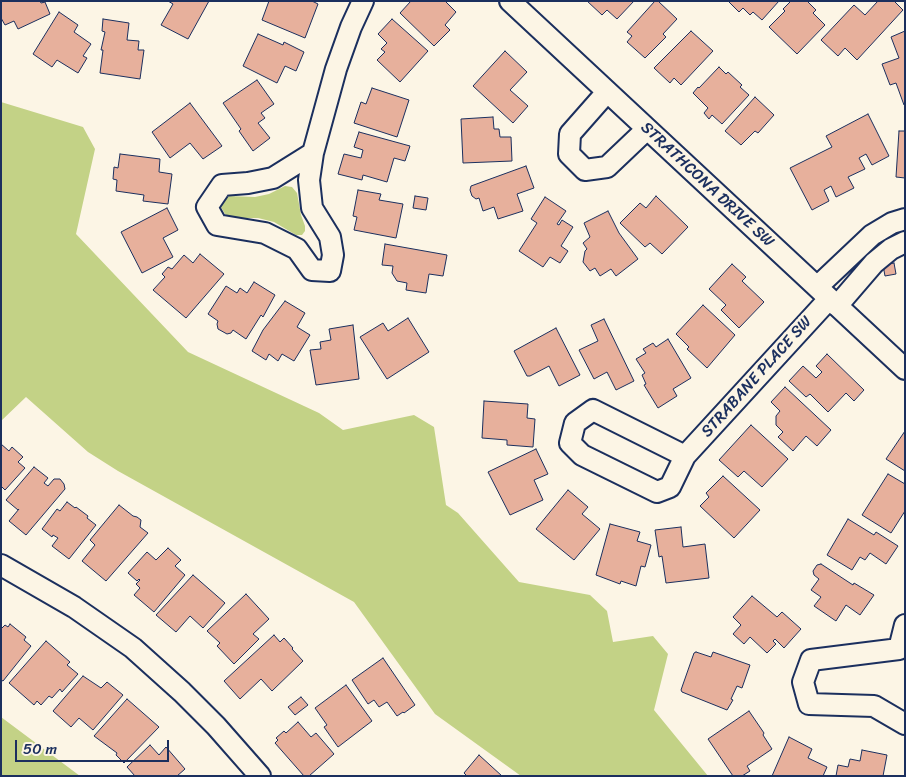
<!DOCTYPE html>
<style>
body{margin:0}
#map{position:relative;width:906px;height:777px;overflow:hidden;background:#fcf5e5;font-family:Sriracha,sans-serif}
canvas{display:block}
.frame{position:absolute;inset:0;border:2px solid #1b2f5e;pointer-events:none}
.scale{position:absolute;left:15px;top:740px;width:154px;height:22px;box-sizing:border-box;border:2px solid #1b2f5e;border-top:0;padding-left:6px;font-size:15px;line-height:18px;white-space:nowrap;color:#1b2f5e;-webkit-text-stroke:4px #fcf5e5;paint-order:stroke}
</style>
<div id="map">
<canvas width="906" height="777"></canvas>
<div class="frame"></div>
<div class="scale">50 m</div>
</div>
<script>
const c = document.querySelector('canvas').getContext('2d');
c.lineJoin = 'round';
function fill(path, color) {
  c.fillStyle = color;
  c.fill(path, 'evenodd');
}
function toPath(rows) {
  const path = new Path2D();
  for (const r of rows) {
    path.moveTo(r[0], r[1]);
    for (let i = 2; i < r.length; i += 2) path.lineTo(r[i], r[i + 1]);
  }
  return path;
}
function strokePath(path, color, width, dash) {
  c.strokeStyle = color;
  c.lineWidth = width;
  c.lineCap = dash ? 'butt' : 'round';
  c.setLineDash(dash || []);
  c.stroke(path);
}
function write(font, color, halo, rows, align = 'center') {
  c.font = font + ' Sriracha,sans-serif';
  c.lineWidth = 5;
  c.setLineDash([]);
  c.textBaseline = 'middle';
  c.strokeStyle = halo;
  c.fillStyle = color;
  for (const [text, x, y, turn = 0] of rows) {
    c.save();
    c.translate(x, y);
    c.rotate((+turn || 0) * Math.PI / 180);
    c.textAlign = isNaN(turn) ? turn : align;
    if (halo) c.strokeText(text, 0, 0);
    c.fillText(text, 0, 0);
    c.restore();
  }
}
const green = toPath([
 [1,102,83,127,95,149,76,234,188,352,319,413,343,430,414,415,434,427,446,505,458,513,519,582,590,595,607,611,613,642,653,636,668,654,654,710,708,776,521,776,435,714,354,602,118,471,88,452,26,397,1,421],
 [285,186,292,187,297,193,301,215,305,226,305,231,302,235,296,235,274,222,258,218,232,218,225,214,221,207,223,201,229,196,255,197,269,194],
 [1,717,80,776,1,776]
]);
const building = toPath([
 [1,1,40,1,41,3,45,2,50,14,18,29,14,21,5,25,1,18,1,1],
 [168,1,209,1,188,39,161,25,173,4,168,1],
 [269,1,312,1,318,4,305,38,262,20,269,1],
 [411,1,445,1,456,12,445,25,450,30,434,46,400,13,411,1],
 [587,1,634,1,617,19,607,10,602,15,587,1],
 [655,1,658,1,677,19,663,34,666,37,645,58,627,42,632,36,627,32,655,1],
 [730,1,779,1,762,20,753,12,750,15,743,8,739,12,729,2,730,1],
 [791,1,807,1,816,10,813,13,825,25,797,54,769,27,785,11,783,9,791,1],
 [878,1,894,1,903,10,857,60,845,48,838,56,821,40,854,5,865,15,878,1],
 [59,12,78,25,74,32,91,44,83,56,87,58,78,73,57,60,52,67,33,54,59,12],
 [103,19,129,23,127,40,139,41,138,50,144,50,140,79,100,73,103,50,101,50,105,32,102,31,103,19],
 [392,19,428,51,400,82,377,60,385,52,381,49,387,43,378,34,392,19],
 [691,31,713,51,681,85,674,78,670,83,654,68,691,31],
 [905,31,905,105,904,105,896,83,890,85,882,64,899,58,891,37,905,31],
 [258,34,283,45,284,42,304,52,296,71,285,66,277,83,243,66,258,34],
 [505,51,527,72,510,90,528,106,513,123,473,86,505,51],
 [719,67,726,74,728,72,742,85,740,87,749,95,722,124,712,115,709,119,704,113,708,108,693,93,698,87,699,88,719,67],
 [257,80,274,104,261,113,265,118,258,123,270,138,253,151,239,131,241,129,223,103,257,80],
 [372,88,409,100,397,137,354,123,361,102,366,104,372,88],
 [755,97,774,115,758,133,755,131,741,145,725,131,755,97],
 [190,103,222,146,203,159,190,143,170,158,152,132,190,103],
 [868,114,889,156,872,165,866,154,859,158,865,169,848,177,854,188,836,197,831,186,824,190,829,201,812,210,790,168,832,147,826,136,868,114],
 [493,117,494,129,499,129,500,137,511,137,512,161,463,163,461,119,493,117],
 [899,131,905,131,905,178,896,177,899,131],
 [359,132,410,146,405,161,394,158,387,182,363,175,362,180,338,174,344,154,361,158,363,150,354,147,359,132],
 [120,154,160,159,159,172,172,174,168,204,143,201,144,195,116,191,117,180,113,179,114,167,118,168,120,154],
 [526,166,534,188,517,194,523,211,498,219,494,207,483,211,479,198,476,199,472,196,470,190,471,186,526,166],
 [358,190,381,194,379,200,403,204,396,238,354,230,357,217,353,216,358,190],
 [415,196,428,198,426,210,413,208,415,196],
 [656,196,688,227,662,254,650,243,645,247,620,223,640,203,646,208,656,196],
 [545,197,566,211,557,224,559,225,562,220,573,227,561,246,568,251,560,263,550,257,543,267,519,251,537,223,531,219,545,197],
 [167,208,178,230,163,238,173,257,142,273,121,232,167,208],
 [608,211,619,233,638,259,616,276,611,269,600,276,595,268,590,271,583,262,585,251,587,249,583,243,590,237,584,223,608,211],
 [385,244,447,255,443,276,429,274,426,293,406,290,407,283,397,281,392,273,393,266,382,265,385,244],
 [200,254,224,274,186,318,153,290,165,277,162,274,168,267,172,269,184,255,193,263,200,254],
 [894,263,896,274,885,276,883,265,894,263],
 [732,264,746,277,742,281,764,302,739,328,721,310,726,305,709,289,732,264],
 [254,282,275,295,263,317,261,315,246,339,233,330,231,333,227,334,218,329,217,324,218,321,208,314,226,286,237,293,240,288,247,293,254,282],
 [285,301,305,313,297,327,310,335,294,361,282,354,278,361,269,354,266,360,252,351,263,330,285,301],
 [703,305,735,335,707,368,687,349,689,347,676,334,703,305],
 [408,318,429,352,387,379,360,337,383,323,388,331,408,318],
 [604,319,634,381,616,390,607,372,594,379,579,350,598,341,591,325,604,319],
 [353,325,359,379,316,385,310,350,321,349,320,342,331,340,329,329,353,325],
 [556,328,580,375,559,386,549,366,530,376,527,376,514,351,556,328],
 [668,339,691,378,673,389,677,396,658,408,644,385,646,384,642,375,645,373,636,359,646,353,643,349,653,343,656,347,668,339],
 [827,354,864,390,854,401,846,393,828,412,810,394,806,397,789,381,803,366,816,378,822,372,816,366,827,354],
 [785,387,831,430,817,446,806,436,793,451,778,437,783,432,776,425,776,416,780,411,771,402,785,387],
 [484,401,528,404,527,418,535,419,533,447,507,445,507,440,482,438,484,401],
 [751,425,788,459,762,487,744,471,738,477,719,460,751,425],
 [905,431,905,471,886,459,905,431],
 [1,444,9,451,12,447,23,457,18,462,25,468,5,490,1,486,1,444],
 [536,449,548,474,534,480,543,500,510,515,488,472,536,449],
 [34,467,48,478,44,483,48,486,54,479,60,479,64,484,65,489,26,535,9,521,19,509,18,510,6,500,34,467],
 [888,474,905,484,905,511,891,533,862,515,888,474],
 [723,476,760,510,734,538,700,506,709,497,706,493,723,476],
 [568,490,588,507,582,514,600,529,574,560,536,529,568,490],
 [67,502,75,508,76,507,88,516,87,518,96,525,69,559,52,546,58,538,53,535,52,537,42,529,57,509,60,511,67,502],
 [119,505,133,516,137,517,141,520,140,527,148,533,106,581,82,561,95,545,90,540,119,505],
 [848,519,874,535,876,532,898,546,886,564,870,553,865,560,860,557,852,570,827,555,848,519],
 [610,524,640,532,637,541,651,545,645,567,641,566,636,586,621,581,620,584,596,575,610,524],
 [681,527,683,547,705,544,709,578,666,583,662,556,659,557,655,530,681,527],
 [168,548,181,560,175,566,185,575,154,612,134,595,140,588,136,584,140,580,139,579,137,581,128,573,147,552,156,560,168,548],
 [821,564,853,585,854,583,874,595,860,615,846,605,836,621,814,606,821,597,811,590,819,579,814,575,813,571,817,565,821,564],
 [193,575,225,603,203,628,190,616,176,632,156,615,193,575],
 [246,594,269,619,253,634,259,639,234,664,217,646,220,643,207,631,246,594],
 [752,596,777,617,782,612,801,629,784,648,775,639,773,641,776,644,767,653,750,637,744,644,733,634,741,625,733,617,752,596],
 [10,624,26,637,24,640,31,646,3,681,1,680,1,629,5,625,8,627,10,624],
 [274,635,280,642,284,638,293,648,292,649,303,661,272,691,261,679,240,699,224,681,274,635],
 [46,641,70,662,67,665,78,674,62,692,60,689,52,698,49,696,41,705,37,701,34,705,9,683,46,641],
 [696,652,711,657,713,652,750,665,742,688,737,686,731,699,733,700,727,710,682,692,681,690,694,653,696,652],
 [383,658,415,705,404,713,403,712,397,716,387,702,379,707,374,700,368,704,352,680,383,658],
 [83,676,101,688,107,682,123,695,93,730,79,718,71,727,53,711,83,676],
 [346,685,372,721,338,747,324,727,327,725,315,708,346,685],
 [301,697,308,705,295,715,288,707,301,697],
 [127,699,159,727,124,763,116,755,117,753,94,736,127,699],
 [749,711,764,733,763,735,772,749,747,766,750,771,742,776,733,776,708,739,749,711],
 [298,722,311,737,316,733,334,754,309,776,304,776,275,743,278,740,276,738,284,731,286,733,298,722],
 [789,737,812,749,808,758,827,767,823,776,772,776,789,737],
 [150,745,159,755,166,747,185,769,177,776,135,776,127,767,150,745],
 [862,750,887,755,883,776,836,776,838,765,848,767,850,759,860,761,862,750],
 [479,755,502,776,467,776,464,773,479,755]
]);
const minor = toPath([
 [510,1,905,369],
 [607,92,570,134,569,154,585,170,607,167,647,129],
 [313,153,273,178,248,183,222,185,207,207,217,225,265,233,297,249,312,270,330,271,333,255,330,237,312,208,309,180,313,153,336,69,351,27,363,1],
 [817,287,872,235,892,223,905,219],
 [837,306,874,263,891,249,905,242],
 [685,456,593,410,575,423,570,443,582,455,657,492,670,487,685,456,829,299],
 [1,565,74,607,133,648,182,692,216,726,260,776],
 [899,649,811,660,803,682,809,704,874,706,905,724],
 [899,649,905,625]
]);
const streetNames = [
 ["STRATHCONA DRIVE SW",707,185,43],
 ["STRABANE PLACE SW",757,377,-48]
];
fill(green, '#c3d286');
fill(building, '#e7b09c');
strokePath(building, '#1b2f5e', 1);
strokePath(minor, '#1b2f5e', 24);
strokePath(minor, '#fcf5e5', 20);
write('16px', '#1b2f5e', '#fcf5e5', streetNames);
</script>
